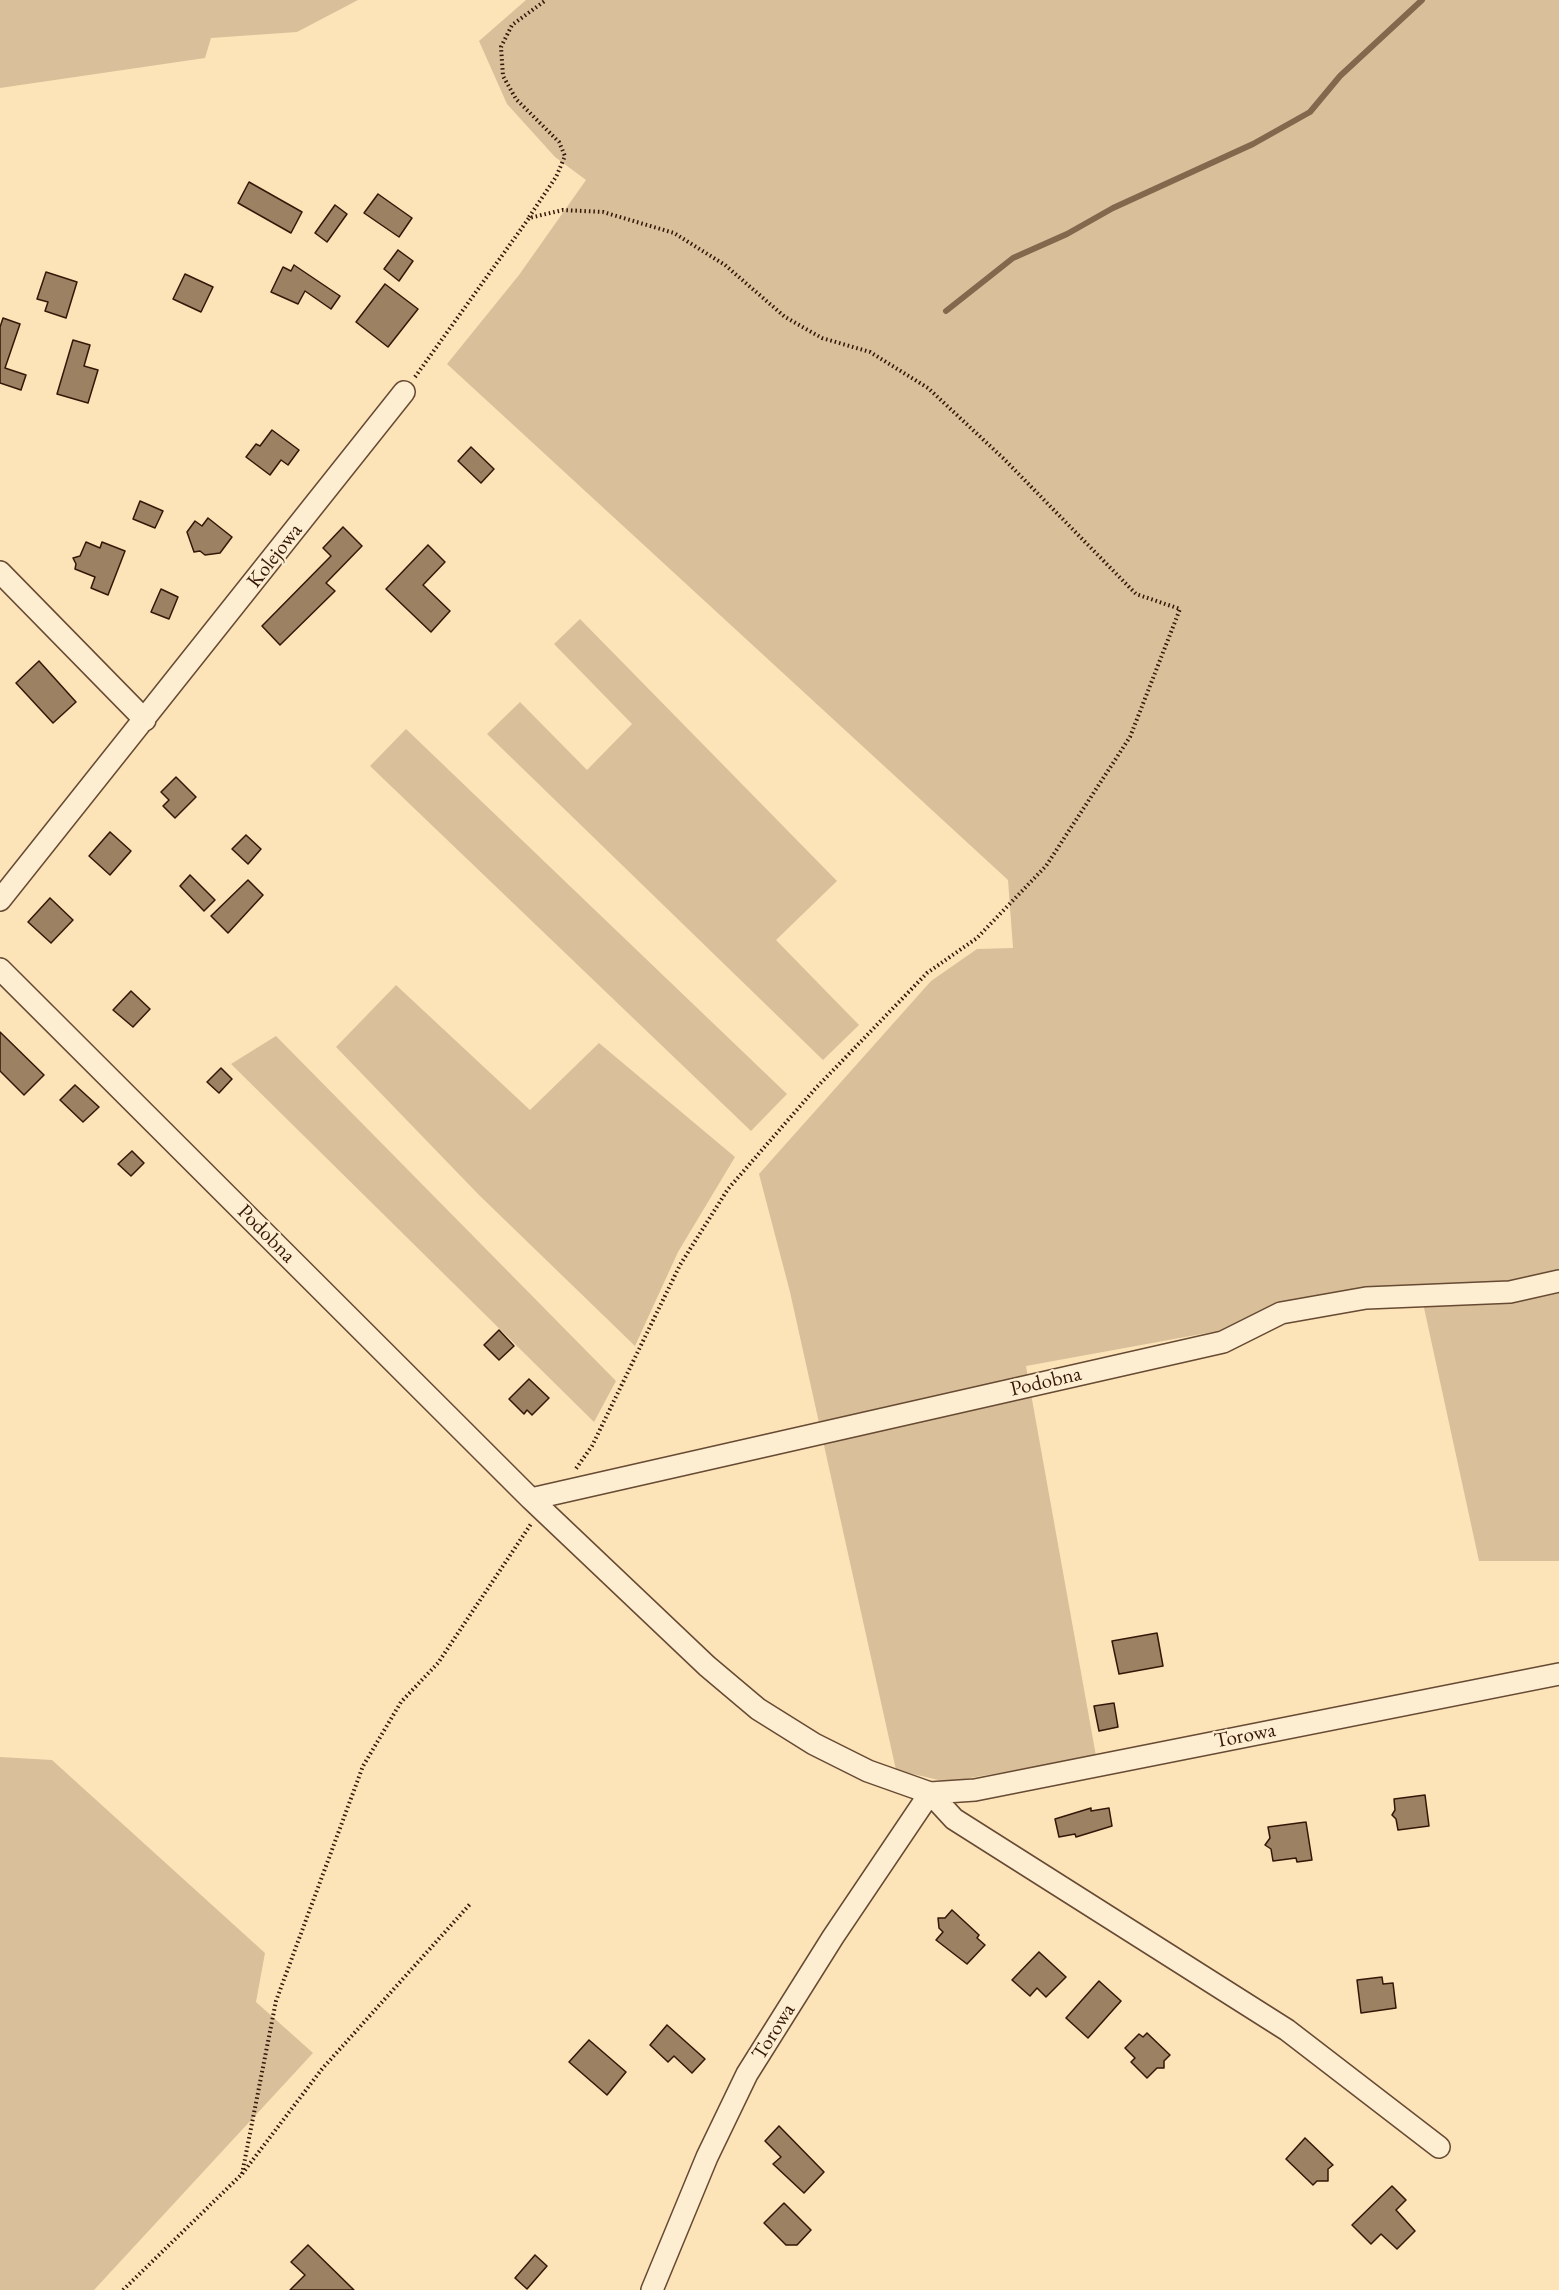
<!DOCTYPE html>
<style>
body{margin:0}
canvas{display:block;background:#fce3b8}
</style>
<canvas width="1559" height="2290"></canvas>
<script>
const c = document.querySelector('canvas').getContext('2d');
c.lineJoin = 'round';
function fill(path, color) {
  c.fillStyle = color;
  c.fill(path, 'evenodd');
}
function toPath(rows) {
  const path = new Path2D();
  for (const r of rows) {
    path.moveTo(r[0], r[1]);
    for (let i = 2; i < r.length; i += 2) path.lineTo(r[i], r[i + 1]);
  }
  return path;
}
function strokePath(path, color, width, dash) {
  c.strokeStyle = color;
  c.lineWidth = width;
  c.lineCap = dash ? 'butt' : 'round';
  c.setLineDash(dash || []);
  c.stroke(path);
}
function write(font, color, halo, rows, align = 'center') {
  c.font = font + ' "EB Garamond",serif';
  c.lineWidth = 4.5;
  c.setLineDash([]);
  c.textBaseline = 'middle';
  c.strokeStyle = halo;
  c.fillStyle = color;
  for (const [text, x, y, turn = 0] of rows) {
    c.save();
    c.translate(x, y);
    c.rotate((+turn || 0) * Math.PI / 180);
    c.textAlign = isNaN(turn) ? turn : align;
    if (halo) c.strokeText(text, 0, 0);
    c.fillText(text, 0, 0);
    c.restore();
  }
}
const green = toPath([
 [0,0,358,0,297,32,211,38,205,58,0,88],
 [526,0,1559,0,1559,1561,1479,1561,1421,1294,1026,1366,1096,1756,947,1782,896,1770,790,1292,759,1174,931,981,977,949,1013,948,1008,880,447,364,519,275,586,180,555,157,507,104,479,41],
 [580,619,837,881,776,940,859,1025,823,1060,487,734,520,702,587,770,632,724,554,644],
 [406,729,787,1094,751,1131,370,766],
 [396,985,530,1110,599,1043,735,1157,678,1252,635,1346,479,1195,336,1047],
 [276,1036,616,1381,594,1422,231,1064],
 [0,1757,52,1760,265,1953,256,2002,313,2053,94,2290,0,2290]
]);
const stream = toPath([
 [946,311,1013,258,1067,234,1113,208,1253,144,1310,112,1340,76,1422,0]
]);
const building = toPath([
 [249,182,302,212,291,233,238,203,249,182],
 [378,194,412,218,399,237,364,213,378,194],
 [335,205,347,214,327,242,315,233,335,205],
 [398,250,413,261,399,281,384,269,398,250],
 [294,265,340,296,331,309,305,291,298,304,271,292,283,267,291,271,294,265],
 [46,272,77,282,66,318,45,311,48,302,37,299,46,272],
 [185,274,213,287,201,312,173,299,185,274],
 [385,284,418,309,388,347,356,322,385,284],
 [3,318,20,324,5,368,26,375,21,390,0,383,0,327,3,318],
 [73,340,90,345,84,366,98,370,88,403,57,394,73,340],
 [272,430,299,450,288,465,281,460,270,475,246,457,256,444,260,446,272,430],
 [471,447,494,469,481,483,458,461,471,447],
 [140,501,163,511,155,528,133,519,140,501],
 [208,518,232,537,220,553,205,555,200,551,194,552,187,532,195,521,202,526,208,518],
 [343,527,362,546,326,583,335,591,280,645,262,626,331,556,323,548,343,527],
 [86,542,100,548,102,542,125,551,108,595,91,588,95,577,75,569,76,564,73,558,80,556,86,542],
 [428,545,445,562,423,585,450,611,431,632,386,589,428,545],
 [161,589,178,597,169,619,151,612,161,589],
 [39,661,76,702,53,723,16,683,39,661],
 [176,777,196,797,175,818,163,806,169,800,161,792,176,777],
 [110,832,131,851,110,875,89,856,110,832],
 [246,835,261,849,248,864,232,849,246,835],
 [190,875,215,900,204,911,180,886,190,875],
 [248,880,263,895,228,933,211,916,248,880],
 [50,898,73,920,51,943,28,922,50,898],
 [131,991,150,1009,133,1027,113,1010,131,991],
 [0,1032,44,1075,24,1095,0,1071,0,1032],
 [221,1068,232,1079,219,1093,207,1082,221,1068],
 [75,1085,99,1107,83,1122,60,1100,75,1085],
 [132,1151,144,1163,131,1176,118,1164,132,1151],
 [499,1330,514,1346,499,1360,484,1345,499,1330],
 [529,1379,549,1398,532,1415,527,1410,524,1414,509,1399,529,1379],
 [1157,1633,1163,1666,1119,1674,1112,1641,1157,1633],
 [1114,1703,1118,1727,1099,1731,1094,1706,1114,1703],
 [1425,1795,1429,1826,1398,1830,1396,1819,1392,1815,1395,1810,1394,1799,1425,1795],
 [1091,1808,1091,1811,1109,1808,1112,1826,1076,1837,1075,1834,1059,1837,1055,1819,1091,1808],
 [1306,1822,1312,1860,1297,1862,1296,1858,1273,1861,1271,1849,1265,1845,1270,1838,1268,1827,1306,1822],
 [952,1910,979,1935,977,1938,985,1945,967,1964,936,1940,943,1932,939,1928,938,1918,945,1918,952,1910],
 [1039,1952,1066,1977,1046,1997,1037,1988,1030,1996,1012,1980,1039,1952],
 [1382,1977,1383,1984,1393,1983,1396,2008,1361,2013,1357,1980,1382,1977],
 [1099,1981,1121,2001,1088,2038,1066,2018,1099,1981],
 [667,2025,705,2059,692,2073,674,2056,668,2062,650,2045,667,2025],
 [1147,2033,1170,2055,1164,2061,1164,2068,1157,2068,1147,2078,1131,2062,1135,2058,1125,2048,1139,2034,1143,2037,1147,2033],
 [589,2040,626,2072,607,2095,569,2062,589,2040],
 [779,2126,824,2172,804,2193,773,2164,781,2157,765,2141,779,2126],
 [1305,2138,1333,2165,1328,2169,1328,2181,1317,2181,1313,2185,1286,2159,1305,2138],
 [1392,2186,1406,2200,1396,2210,1415,2231,1397,2249,1381,2234,1371,2244,1352,2225,1392,2186],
 [784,2203,811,2230,797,2245,786,2245,764,2223,784,2203],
 [308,2245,354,2290,290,2290,305,2275,291,2262,308,2245],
 [535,2255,547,2266,527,2289,515,2278,535,2255]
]);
const path = toPath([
 [529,217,556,177,565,156,559,142,516,99,503,76,501,47,512,25,546,0],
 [415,377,529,218,563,210,603,212,674,233,725,265,785,317,822,338,870,352,928,388,1004,459,1136,594,1180,609,1130,737,1046,866,977,938,927,973,815,1089,728,1189,680,1265,592,1446,575,1470],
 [242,2174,276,2001,363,1766,401,1702,438,1663,531,1524],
 [123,2290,242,2174,322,2069,471,1903]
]);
const street = toPath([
 [0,572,145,720],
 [0,900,404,392],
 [0,969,531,1499,707,1666,758,1709,814,1744,868,1771,930,1793,975,1790,1559,1674],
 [531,1499,1223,1342,1281,1313,1366,1298,1510,1292,1559,1281],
 [930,1793,954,1819,1287,2030,1439,2147],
 [652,2290,707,2157,747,2074,833,1937,930,1793]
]);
const streetNames = [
 ["Kolejowa",275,556,-52],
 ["Podobna",266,1234,45],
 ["Podobna",1046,1382,-13],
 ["Torowa",1245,1736,-11],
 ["Torowa",774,2032,-58]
];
fill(green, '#dac09a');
strokePath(stream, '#84684d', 6);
fill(building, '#9c8163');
strokePath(building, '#351707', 1.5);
strokePath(street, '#674a33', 24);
strokePath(path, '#351707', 4, [1.5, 3]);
strokePath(street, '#fdedd1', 21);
write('21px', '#351707', '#fdedd1', streetNames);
</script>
